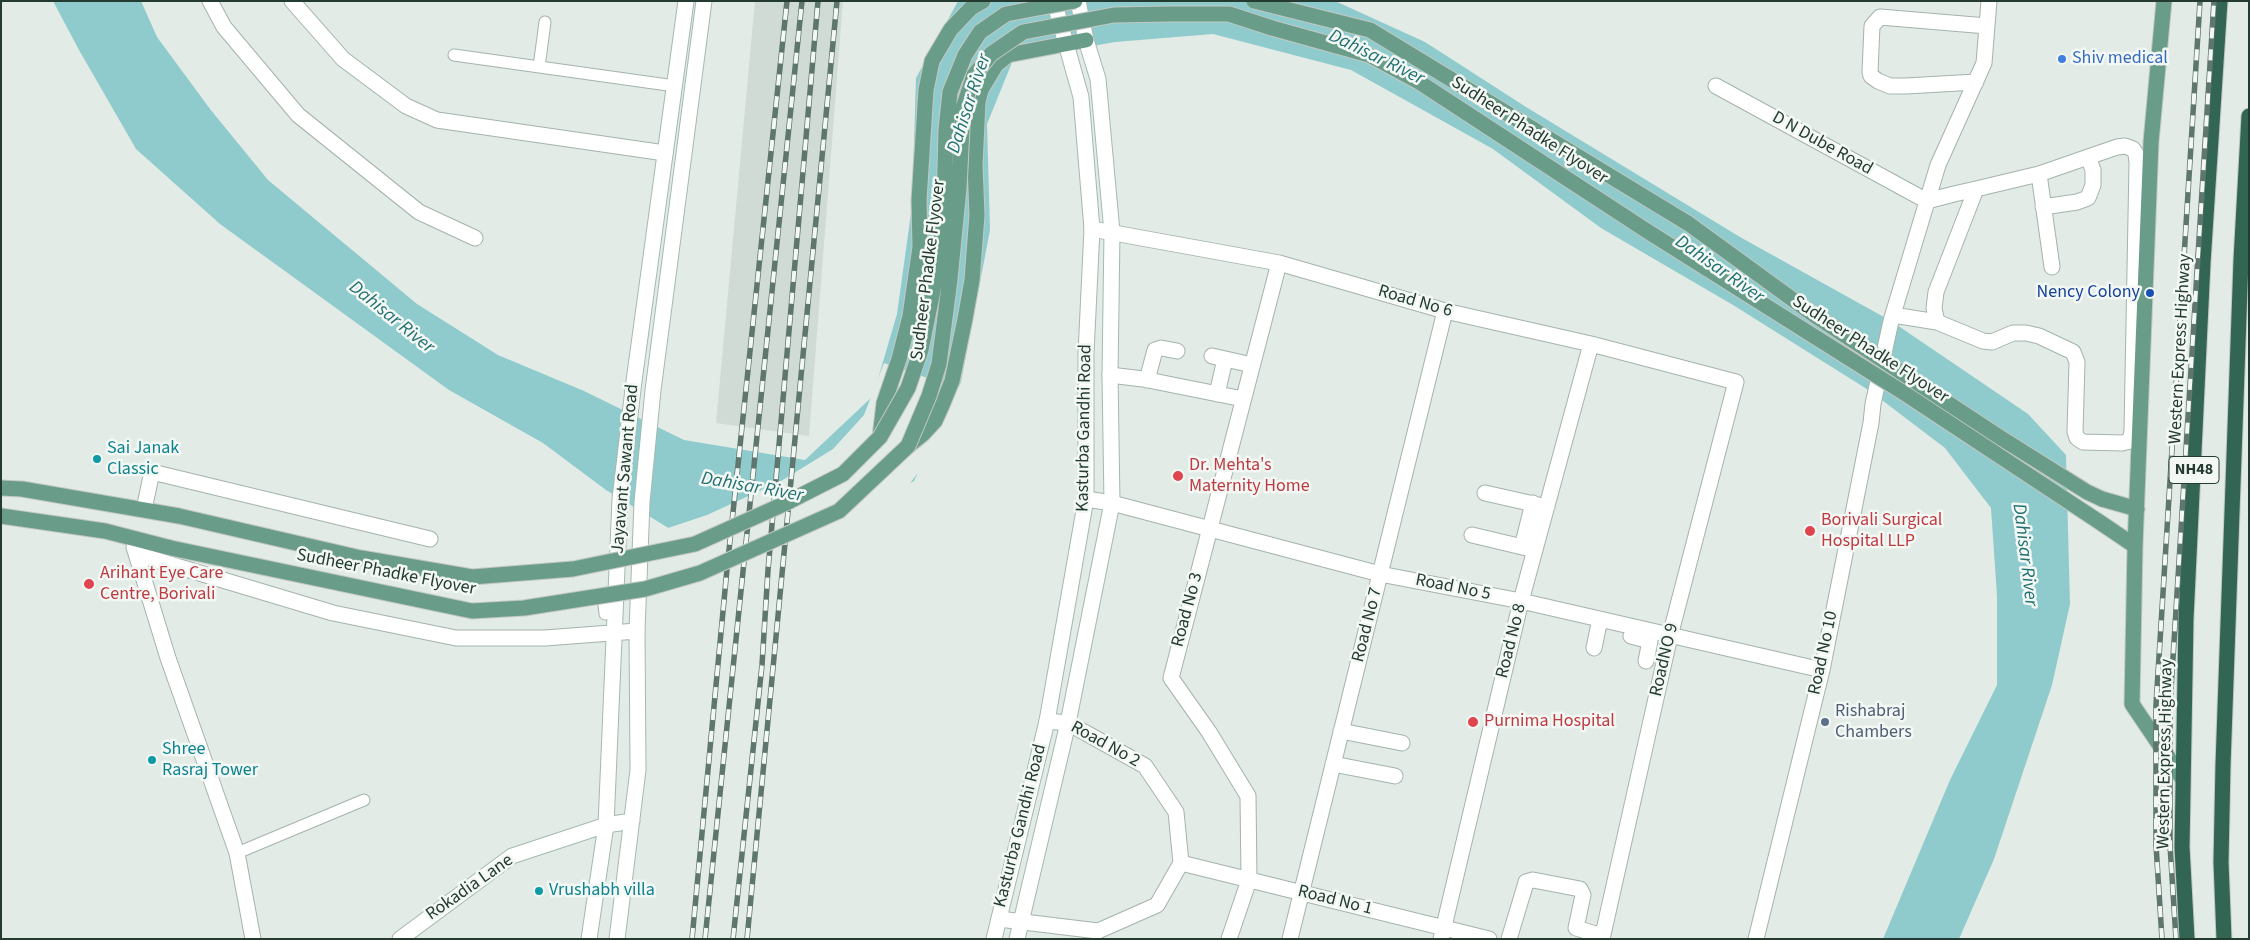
<!DOCTYPE html>
<style>
body{margin:0}
#map{position:relative;width:2250px;height:940px;overflow:hidden;background:#e2ebe6;font-family:"Source Sans 3",sans-serif}
canvas{display:block}
.frame{position:absolute;inset:0;border:2px solid #243b31;pointer-events:none}
</style>
<div id="map">
<canvas width="2250" height="940"></canvas>
<div class="frame"></div>
</div>
<script>
const c = document.querySelector('canvas').getContext('2d');
c.lineJoin = 'round';
function fill(path, color) {
  c.fillStyle = color;
  c.fill(path, 'evenodd');
}
function toPath(rows) {
  const path = new Path2D();
  for (const r of rows) {
    path.moveTo(r[0], r[1]);
    for (let i = 2; i < r.length; i += 2) path.lineTo(r[i], r[i + 1]);
  }
  return path;
}
function strokePath(path, color, width, dash) {
  c.strokeStyle = color;
  c.lineWidth = width;
  c.lineCap = dash ? 'butt' : 'round';
  c.setLineDash(dash || []);
  c.stroke(path);
}
function write(font, color, halo, rows, align = 'center') {
  c.font = font + ' "Source Sans 3",sans-serif';
  c.lineWidth = 5;
  c.setLineDash([]);
  c.textBaseline = 'middle';
  c.strokeStyle = halo;
  c.fillStyle = color;
  for (const [text, x, y, turn = 0] of rows) {
    c.save();
    c.translate(x, y);
    c.rotate((+turn || 0) * Math.PI / 180);
    c.textAlign = isNaN(turn) ? turn : align;
    if (halo) c.strokeText(text, 0, 0);
    c.fillText(text, 0, 0);
    c.restore();
  }
}
const built = toPath([
 [755,1,843,1,809,436,716,423]
]);
const water = toPath([
 [53,1,141,1,157,37,210,109,268,180,417,304,498,355,584,391,684,440,805,460,873,396,897,314,912,206,916,78,958,1,1335,1,1425,42,1526,107,1740,237,1891,321,2028,414,2066,455,2070,604,2052,685,1994,859,1959,939,1883,939,1950,780,1997,685,1997,596,1991,508,1945,448,1870,391,1733,305,1601,228,1493,149,1351,70,1213,34,1115,42,1013,60,987,124,990,230,961,382,914,481,803,539,680,535,606,490,543,443,449,390,220,224,136,149,79,50]
]);
const pier = toPath([
 [884,363,959,389,925,464,907,487,803,542,680,538,665,529,707,515,781,481,833,449,864,415]
]);
const lane = toPath([
 [454,55,675,86],
 [539,67,545,22],
 [603,596,605,614],
 [237,853,364,800]
]);
const street = toPath([
 [210,1,224,27,298,115,419,212,475,238],
 [292,1,343,59,406,106,437,120,665,153],
 [1976,82,1906,86,1890,86,1878,81,1871,76,1870,72,1872,26,1880,17,1987,26],
 [1716,86,1927,201,1954,194,1976,189,2039,174,2117,147,2125,146,2133,149,2136,154,2137,163,2132,431,2130,441,2122,443,2083,442,2077,438,2075,432,2077,362,2073,352,2039,336,2026,333,2013,333,1992,342,1983,341,1937,322,1934,308,1936,292,1976,189],
 [2039,174,2052,267],
 [2043,207,2077,202,2088,198,2093,185,2093,170,2088,157],
 [1092,229,1279,263,1445,311,1591,344,1736,382,1670,636,1602,939],
 [1893,315,1937,322],
 [1212,356,1252,365],
 [1110,375,1143,379,1243,399],
 [1147,380,1155,350,1161,348,1177,351],
 [1217,394,1225,359],
 [1485,493,1547,507],
 [1086,499,1112,503,1380,574,1521,601,1822,670],
 [144,509,152,472,430,539],
 [1472,535,1535,550],
 [134,547,168,658,237,853,253,939],
 [1522,547,1533,503],
 [136,554,333,613,456,638,545,638,637,631],
 [1631,636,1650,641,1646,661],
 [1594,648,1600,619],
 [1341,731,1402,743],
 [1333,764,1395,776],
 [1181,863,1489,939],
 [999,919,1098,931,1157,905,1181,863,1176,812,1145,766,1068,723,1047,721],
 [1229,939,1249,880,1248,796,1209,732,1171,678,1279,263],
 [1290,939,1445,311],
 [1441,939,1521,601,1591,344],
 [1509,939,1525,886,1526,882,1533,880,1580,889,1583,895,1576,928,1602,936],
 [1756,939,1822,670,1871,423,1873,404,1891,321,1938,165,1984,63,1989,1]
]);
const secondary = toPath([
 [400,939,512,856,606,825,632,821],
 [589,939,606,825,620,499,634,381,686,1],
 [617,939,638,770,637,631,642,502,653,390,704,1],
 [994,939,1047,721,1086,499,1086,353,1092,229,1081,97,1054,1],
 [1017,939,1068,723,1112,503,1110,375,1112,232,1098,79,1086,40,1078,1]
]);
const primary = toPath([
 [2164,1,2151,142,2135,546,2132,704,2182,778],
 [880,437,884,403,899,359,910,316,920,247,919,200,926,90,932,61,951,29,971,8,983,1],
 [908,446,923,434,935,421,943,403,952,381,965,319,972,280,977,215,975,165,978,102,981,90,996,65,1008,55,1086,40],
 [1,488,22,489,179,516],
 [2102,499,2137,509],
 [1,516,105,531,171,548],
 [2098,521,2135,546]
]);
const highway = toPath([
 [2187,939,2182,847,2186,619,2203,263,2220,1],
 [2224,939,2221,862,2223,765,2241,260,2249,116]
]);
const rail = toPath([
 [692,939,727,569,787,1],
 [705,939,802,1],
 [733,939,762,665,768,570,818,1],
 [747,939,837,1],
 [2162,939,2156,845,2156,705,2200,1],
 [2176,939,2170,845,2170,706,2214,1]
]);
const primaryBridge = toPath([
 [1254,1,1370,30,1689,224,1814,315,2001,438,2087,492,2102,499],
 [179,516,361,558,472,577,573,569,695,544,784,504,843,474,880,437,908,388,921,350,938,266,944,206,946,130,950,92,965,55,980,32,1006,14,1075,1],
 [171,548,472,611,524,608,645,589,700,573,839,511,908,446,929,396,939,364,950,279,959,188,963,108,974,75,991,54,1023,32,1114,15,1168,14,1229,14,1272,28,1369,55,1419,82,1647,231,1904,393,2098,521]
]);
const markers = [
 [2062,59,5,"#3f7fe0"],
 [2150,293,5,"#1a4fb4"],
 [97,459,5,"#0f9aa8"],
 [1178,476,6,"#e0444e"],
 [1810,531,6,"#e0444e"],
 [89,584,6,"#e0444e"],
 [1473,722,6,"#e0444e"],
 [1825,722,5,"#5c6f8a"],
 [152,760,5,"#0f9aa8"],
 [539,891,5,"#0f9aa8"]
];
const shields = [
 [2194,470,50]
];
const shieldNames = [
 ["NH48",2194,470]
];
const shopNames = [
 ["Shiv medical",2072,59]
];
const streetNames = [
 ["Sudheer Phadke Flyover",1529,131,33],
 ["D N Dube Road",1822,144,29],
 ["Sudheer Phadke Flyover",929,270,-83],
 ["Road No 6",1415,302,16],
 ["Western Express Highway",2181,349,-87],
 ["Sudheer Phadke Flyover",1870,350,33],
 ["Kasturba Gandhi Road",1085,428,-89],
 ["Jayavant Sawant Road",626,469,-85],
 ["Sudheer Phadke Flyover",386,573,11],
 ["Road No 5",1453,588,11],
 ["Road No 3",1188,610,-75],
 ["Road No 7",1368,625,-76],
 ["Road No 8",1512,641,-76],
 ["Road No 10",1824,653,-78],
 ["RoadNO 9",1665,660,-77],
 ["Road No 2",1105,745,29],
 ["Western Express Highway",2166,754,-89],
 ["Kasturba Gandhi Road",1021,826,-76],
 ["Rokadia Lane",470,888,-35],
 ["Road No 1",1335,901,14]
];
const transitNames = [
 ["Nency Colony",2140,293]
];
const cultureNames = [
 ["Sai Janak",107,449],
 ["Classic",107,470],
 ["Shree",162,750],
 ["Rasraj Tower",162,771],
 ["Vrushabh villa",549,891]
];
const healthNames = [
 ["Dr. Mehta's",1189,466],
 ["Maternity Home",1189,487],
 ["Borivali Surgical",1821,521],
 ["Hospital LLP",1821,542],
 ["Arihant Eye Care",100,574],
 ["Centre, Borivali",100,595],
 ["Purnima Hospital",1484,722]
];
const serviceNames = [
 ["Rishabraj",1835,712],
 ["Chambers",1835,733]
];
const waterNames = [
 ["Dahisar River",1376,58,26],
 ["Dahisar River",970,104,-72],
 ["Dahisar River",1719,270,35],
 ["Dahisar River",391,318,39],
 ["Dahisar River",752,488,10],
 ["Dahisar River",2024,555,83]
];
fill(built, '#d1dbd5');
fill(water, '#8fcbcc');
fill(pier, '#e2ebe6');
strokePath(lane, '#a5b3ac', 13);
strokePath(street, '#a5b3ac', 17);
strokePath(secondary, '#a4b9af', 17);
strokePath(primary, '#c2c8c5', 17);
strokePath(highway, '#c2c8c5', 17);
strokePath(lane, '#fff', 11);
strokePath(street, '#fff', 15);
strokePath(secondary, '#fff', 15);
strokePath(primary, '#6a9d89', 15);
strokePath(highway, '#326553', 15);
strokePath(rail, '#5e766d', 5.5);
strokePath(rail, '#f3f8f4', 4, [11]);
strokePath(primaryBridge, '#c2c8c5', 17, []);
strokePath(primaryBridge, '#6a9d89', 15);
for (const [x, y, r, color] of markers) {
  const dot = new Path2D();
  dot.arc(x, y, r, 0, 2 * Math.PI);
  c.fillStyle = color;
  c.fill(dot);
  strokePath(dot, '#f3f8f4', 2);
}
for (const [x, y, w] of shields) {
  const box = new Path2D();
  box.roundRect(x - w / 2, y - 13.5, w, 27, 4);
  c.fillStyle = '#f3f8f4';
  c.fill(box);
  strokePath(box, '#243b31', 1);
}
write('bold 16px', '#243b31', null, shieldNames);
write('18px', '#366cbe', '#f3f8f4', shopNames, 'left');
write('18px', '#243b31', '#f3f8f4', streetNames);
write('18px', '#164399', '#f3f8f4', transitNames, 'right');
write('18px', '#0d838f', '#f3f8f4', cultureNames, 'left');
write('18px', '#be3a42', '#f3f8f4', healthNames, 'left');
write('18px', '#4e5e75', '#f3f8f4', serviceNames, 'left');
write('italic 19px', '#227072', '#f3f8f4', waterNames);
</script>
